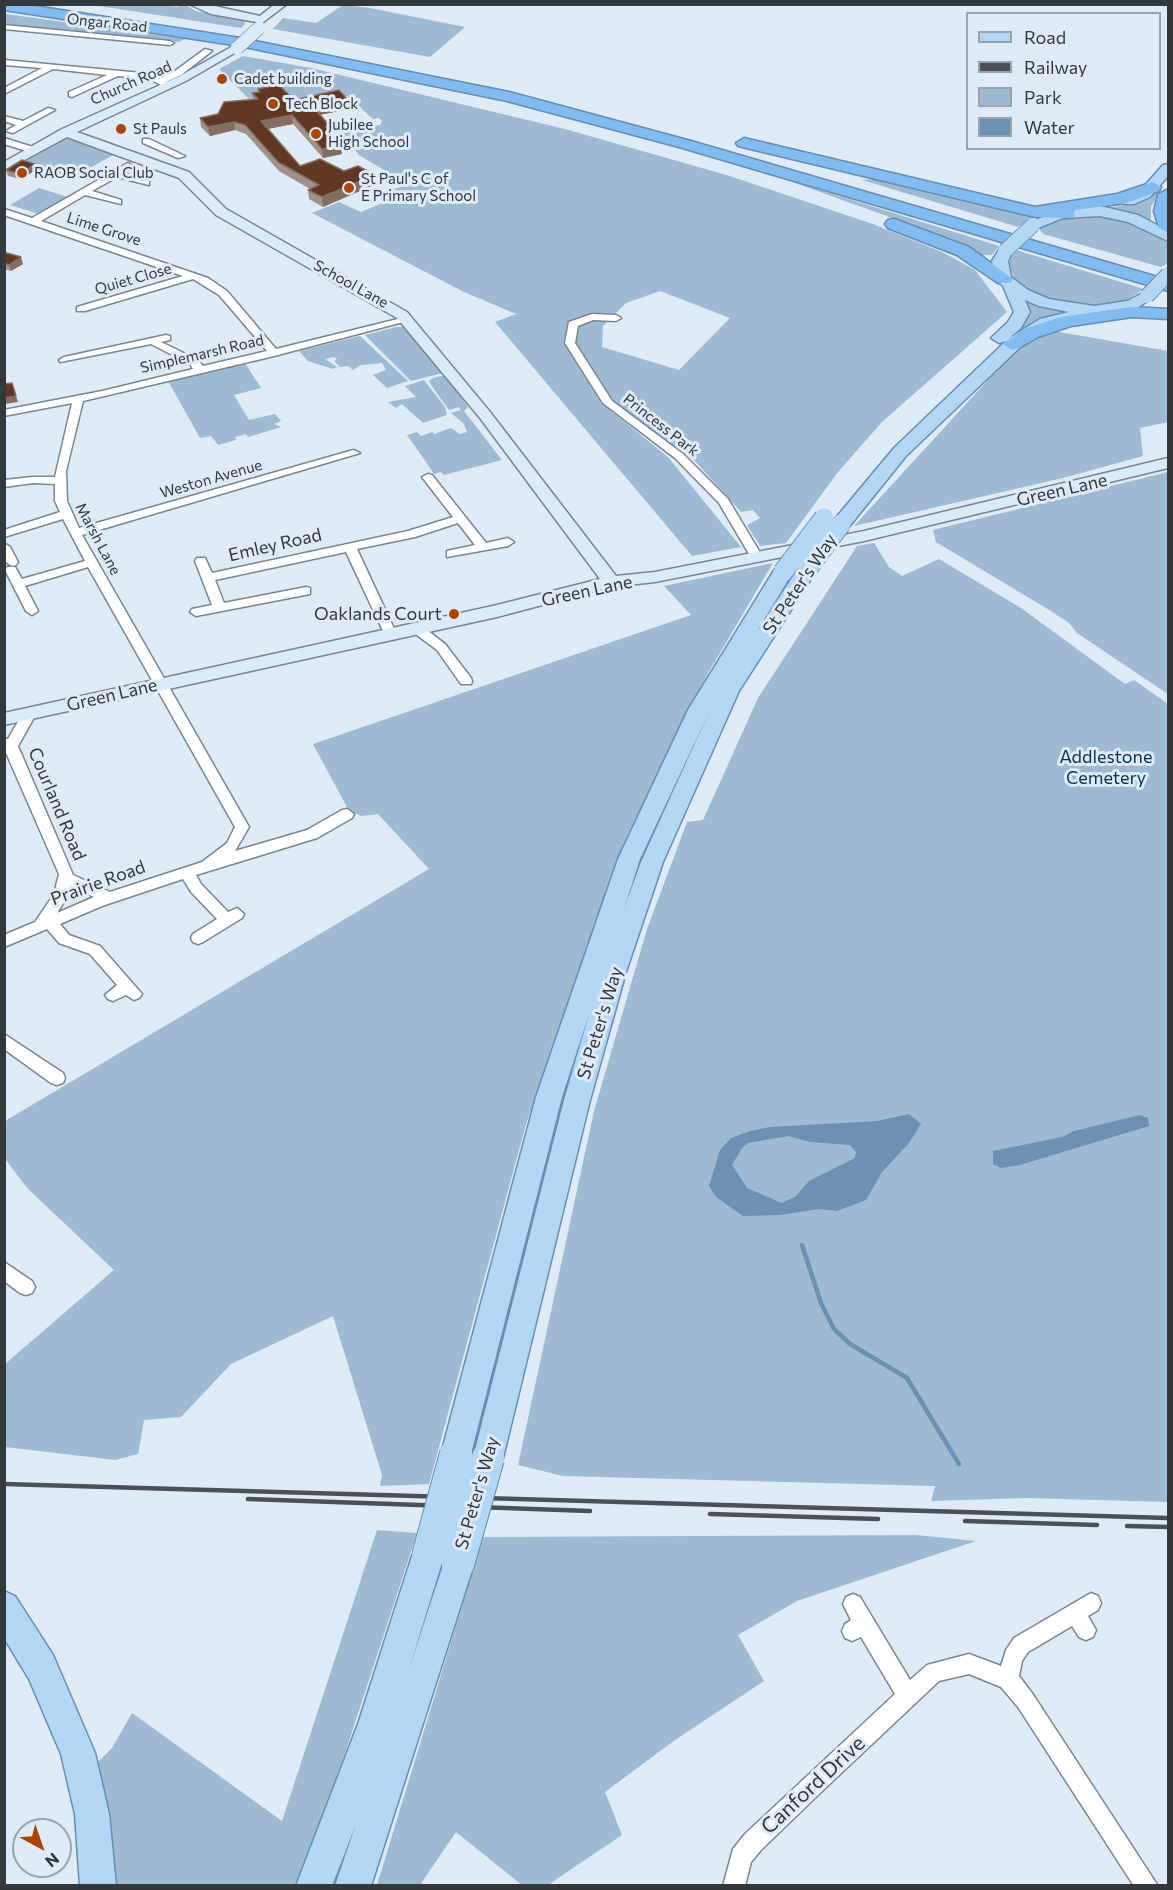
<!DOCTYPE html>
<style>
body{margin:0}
#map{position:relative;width:1173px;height:1890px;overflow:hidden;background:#dfebf6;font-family:Commissioner,sans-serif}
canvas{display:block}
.frame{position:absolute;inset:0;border:6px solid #33383c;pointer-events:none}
.legend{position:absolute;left:966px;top:12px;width:195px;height:138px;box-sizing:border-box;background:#dfebf6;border:2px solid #9aa3ac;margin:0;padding:8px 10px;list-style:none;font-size:18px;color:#33383c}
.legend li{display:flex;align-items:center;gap:12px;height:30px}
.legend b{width:30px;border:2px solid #9aa3ac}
.north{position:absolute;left:12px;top:1818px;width:60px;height:60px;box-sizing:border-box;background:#dfebf6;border:2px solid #9aa3ac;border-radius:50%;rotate:140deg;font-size:16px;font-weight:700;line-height:24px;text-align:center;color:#33383c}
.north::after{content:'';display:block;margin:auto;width:21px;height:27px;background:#a84605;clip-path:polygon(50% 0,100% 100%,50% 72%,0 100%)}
</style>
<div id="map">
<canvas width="1173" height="1890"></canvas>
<div class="frame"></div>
<ul class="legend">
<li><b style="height:8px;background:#b4d7f6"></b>Road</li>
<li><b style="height:8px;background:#4a5055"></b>Railway</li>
<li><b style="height:16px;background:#9fbad3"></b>Park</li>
<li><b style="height:16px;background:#6c91b3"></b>Water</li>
</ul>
<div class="north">N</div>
</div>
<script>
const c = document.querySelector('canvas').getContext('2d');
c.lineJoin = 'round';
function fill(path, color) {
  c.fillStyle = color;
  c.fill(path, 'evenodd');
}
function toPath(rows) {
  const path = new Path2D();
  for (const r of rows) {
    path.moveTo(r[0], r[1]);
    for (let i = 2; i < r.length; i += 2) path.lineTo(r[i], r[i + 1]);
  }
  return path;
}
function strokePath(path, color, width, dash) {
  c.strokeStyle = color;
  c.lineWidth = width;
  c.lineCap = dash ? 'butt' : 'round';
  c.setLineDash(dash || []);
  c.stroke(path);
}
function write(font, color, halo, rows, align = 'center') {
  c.font = font + ' Commissioner,sans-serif';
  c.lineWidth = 6;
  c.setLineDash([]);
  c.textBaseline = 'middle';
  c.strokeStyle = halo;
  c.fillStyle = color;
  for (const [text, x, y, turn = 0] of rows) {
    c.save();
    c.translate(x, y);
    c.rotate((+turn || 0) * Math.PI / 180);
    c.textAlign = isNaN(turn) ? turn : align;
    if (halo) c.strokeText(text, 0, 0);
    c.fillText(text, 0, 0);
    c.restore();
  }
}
const green = toPath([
 [156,4,178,7,178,5,185,5,196,11,244,20,245,24,241,28,93,5],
 [343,5,370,8,465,27,430,57,273,29,283,18,316,23],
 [5,14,6,14,185,39,179,42,5,24],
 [243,56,311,68,565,129,730,176,873,224,942,252,975,270,1007,312,882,422,838,472,786,543,760,546,747,525,760,518,753,510,741,512,696,462,615,403,569,350,601,403,668,457,741,547,692,556,495,322,516,314,464,292,312,213,339,202,361,212,397,197,388,192,407,184,359,155,342,133,380,125,382,121,379,118,373,119,347,96,296,105,284,92,249,99,219,69],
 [660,291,730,318,679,370,602,347,603,326,626,303],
 [69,136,117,153,70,179,21,162],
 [781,178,999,246,992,255,981,255,884,215],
 [883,178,1033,216,1034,218,1018,227,862,180],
 [39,188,68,197,39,214,10,205],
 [1158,190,1162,191,1151,206,1151,223,1103,209,1131,204],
 [1099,214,1122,218,1165,239,1168,245,1168,263,1161,267,1043,234,1039,228,1057,218],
 [1016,250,1144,289,1126,300,1107,305,1075,306,1034,295,1016,282,1008,264],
 [1020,297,1040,305,1070,312,1013,331],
 [396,327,403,327,408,331,443,373,411,381,365,335],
 [1048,330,1168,351,1168,422,1140,428,1143,456,1063,478,854,526,1010,356],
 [360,336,408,381,387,388,373,375,386,370,382,363,361,365,353,370,348,366,340,367,334,361,337,359,334,357,325,359,337,367,333,369,308,361,299,351],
 [245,363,261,388,234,395,249,420,275,414,281,421,274,424,281,427,248,437,246,434,235,437,236,440,218,445,211,436,200,438,168,381],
 [445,375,468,407,464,411,502,460,444,475,441,472,434,474,417,449,407,435,417,432,421,436,432,432,434,434,451,428,460,434,467,432,464,424,451,413,461,410,459,407,449,410,431,385,429,381,433,378],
 [424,380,445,407,447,415,423,423,402,404,396,408,388,402,416,397,405,386],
 [1168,472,1168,694,1077,633,1069,623,1051,611,936,542,933,530],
 [874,543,889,567,902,576,939,559,1021,608,1125,684,1134,680,1168,704,1168,1502,1027,1498,931,1501,935,1486,563,1476,518,1465,594,1111,647,929,687,822,703,820,758,698,857,546],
 [773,563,707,675,625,840,526,1124,429,1484,380,1486,382,1475,333,1316,231,1364,181,1417,144,1420,138,1454,115,1460,5,1447,5,1364,114,1270,28,1189,5,1159,5,1121,429,869,378,814,361,816,348,809,313,744,691,615,664,586],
 [377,1530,417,1533,302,1885,112,1885,95,1765,112,1748,132,1713,282,1821],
 [916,1535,976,1541,797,1601,738,1635,764,1681,675,1740,605,1792,622,1835,548,1885,522,1885,456,1832,420,1885,377,1885,483,1537]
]);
const water = toPath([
 [909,1114,921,1124,909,1143,882,1172,866,1200,837,1211,819,1209,780,1215,743,1216,716,1197,709,1186,720,1150,731,1138,750,1131,770,1127,877,1121],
 [788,1136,810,1142,850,1145,856,1152,855,1158,809,1181,796,1196,782,1203,747,1188,732,1165,742,1148,748,1143],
 [1140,1115,1148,1118,1149,1126,1020,1165,1001,1168,993,1164,993,1151,1062,1137,1074,1131]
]);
const stream = toPath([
 [802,1245,821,1303,834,1329,850,1344,907,1378,959,1464]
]);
const street = toPath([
 [4,25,170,41,174,43,170,45,4,29,4,25],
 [205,49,212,51,181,75,166,82,170,85,166,88,150,79,118,76,72,97,69,96,69,92,107,75,53,69,4,94,4,88,42,68,4,65,4,60,152,74,160,78,175,71,205,49],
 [48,108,55,110,13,133,6,131,16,125,4,121,4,116,23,121,48,108],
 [4,138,36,148,37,150,33,153,4,144,4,138],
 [143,139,149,139,185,156,178,158,143,143,143,139],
 [128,163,133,166,123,173,149,181,149,185,117,177,92,191,121,200,121,204,85,195,41,221,208,278,227,291,276,349,406,317,411,320,274,356,83,401,66,471,67,501,79,528,350,451,354,450,360,453,82,535,249,827,235,851,307,830,342,810,347,809,354,814,352,818,317,838,196,875,201,884,228,912,237,908,244,914,242,918,203,942,198,944,193,942,191,938,193,934,217,919,191,892,183,879,102,906,60,924,69,935,100,946,142,994,139,998,134,1000,126,995,113,1001,108,999,105,995,117,985,90,954,59,943,47,929,4,947,4,935,35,922,54,894,59,874,4,748,4,738,8,739,24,711,34,711,36,714,18,746,73,875,110,892,202,862,227,843,235,827,88,567,25,586,38,611,32,615,26,611,5,570,7,567,15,567,22,579,85,561,63,519,4,537,4,530,60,512,55,501,55,484,33,483,4,487,4,480,33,477,55,477,72,403,4,416,4,410,102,391,193,369,190,364,151,344,60,362,59,360,64,357,166,335,170,336,170,340,161,342,198,360,203,366,267,351,219,295,193,279,85,311,77,311,77,307,183,276,4,215,4,209,32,218,128,163],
 [70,886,94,897,57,913,68,895,70,886],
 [592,314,616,315,621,318,616,321,593,320,578,326,575,343,612,401,683,454,728,499,762,556,760,559,752,559,719,503,675,458,603,403,565,343,569,322,592,314],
 [428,474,432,475,486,543,508,538,514,542,508,546,447,557,447,551,475,545,458,523,415,537,357,549,396,633,394,636,386,636,384,633,346,552,215,580,224,603,306,587,310,588,310,594,196,616,190,612,192,609,212,605,195,561,197,558,205,558,212,573,408,531,453,517,422,477,428,474],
 [4,543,10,547,18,562,16,565,12,566,6,562,4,543],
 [420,623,424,624,427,630,445,644,471,678,472,681,471,684,461,684,437,650,417,635,414,627,420,623],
 [4,1034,63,1073,65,1078,63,1083,57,1085,51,1083,4,1049,4,1034],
 [4,1262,32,1281,35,1287,32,1293,26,1295,20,1293,4,1281,4,1262],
 [1091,1593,1098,1596,1101,1603,1098,1610,1088,1616,1096,1630,1093,1637,1086,1640,1079,1637,1072,1626,1028,1652,1022,1661,1019,1676,1032,1693,1158,1886,1134,1886,1018,1707,1001,1687,969,1674,939,1681,819,1794,761,1850,751,1862,745,1886,723,1886,733,1849,745,1834,895,1694,861,1637,852,1641,845,1638,842,1631,845,1624,851,1620,843,1604,846,1597,853,1594,860,1597,910,1680,927,1665,969,1654,1001,1666,1006,1650,1014,1638,1091,1593]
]);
const secondary = toPath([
 [189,4,205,4,260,16,275,4,287,4,262,23,211,14,189,4],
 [233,46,243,48,186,81,77,132,189,172,226,209,407,312,490,412,616,576,655,572,864,531,1168,458,1168,468,864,541,655,582,610,587,497,617,4,725,4,713,497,605,600,579,480,418,397,318,216,215,179,178,67,137,4,171,4,162,62,129,178,77,233,46]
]);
const primary = toPath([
 [1168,164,1168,176,1150,197,1134,204,1124,204,1122,201,1124,198,1140,191,1163,165,1168,164],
 [1100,206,1138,215,1168,231,1168,241,1128,222,1100,216,1063,218,1033,230,1025,225,1061,209,1100,206],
 [1005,246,1013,251,1008,261,1011,277,1028,290,1049,299,1094,306,1127,301,1147,291,1155,296,1137,308,1051,326,1034,334,906,456,848,528,834,528,832,524,834,520,894,448,1006,341,999,343,991,338,1008,322,1014,312,1003,286,996,279,992,261,1000,248,1005,246],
 [1025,300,1039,306,1069,312,1040,319,1008,339,1021,328,1030,312,1025,300],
 [808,562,815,564,818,568,739,691,663,862,626,972,590,1100,503,1458,499,1468,488,1473,477,1468,473,1458,564,1100,590,1011,562,1097,471,1454,467,1464,456,1469,445,1464,441,1454,536,1097,618,859,688,710,773,572,776,568,783,566,790,568,793,572,754,636,801,564,808,562],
 [711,708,641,862,624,909,640,859,711,708],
 [428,1540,439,1545,444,1556,408,1672,447,1553,458,1548,469,1553,474,1564,371,1886,335,1886,356,1824,332,1886,296,1886,358,1724,412,1556,417,1545,428,1540],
 [4,1591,15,1596,53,1655,95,1753,109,1814,116,1886,80,1886,75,1814,61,1754,29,1679,4,1638,4,1591]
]);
const highway = toPath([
 [4,4,22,4,240,38,509,92,691,141,1168,280,1168,291,679,147,507,101,240,46,4,10,4,4],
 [744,138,1035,207,1117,194,1153,182,1161,187,1159,191,1126,203,1075,210,1074,217,1068,218,1035,217,738,146,736,143,744,138],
 [1166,190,1168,191,1168,233,1159,228,1154,211,1158,195,1166,190],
 [894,219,969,247,1013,279,1010,283,998,283,957,255,888,228,885,224,888,220,894,219],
 [1132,307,1168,309,1168,319,1132,317,1071,326,1038,337,1019,348,1012,350,1003,344,1024,329,1061,317,1132,307]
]);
const rail = toPath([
 [4,1484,1168,1518],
 [248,1499,590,1511],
 [710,1514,878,1519],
 [965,1521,1097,1525],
 [1127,1526,1168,1527]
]);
const secondaryBridge = toPath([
 [237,48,259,28]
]);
const primaryBridgeFar2 = toPath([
 [1005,251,1033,225],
 [1147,296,1168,274]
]);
const primaryBridgeFar1 = toPath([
 [808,568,841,524],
 [783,572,824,518]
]);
const primaryBridge = toPath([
 [428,1556,456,1454],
 [458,1564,488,1458]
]);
const wall = toPath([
 [258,89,294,100,349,109,320,115,330,126,331,134,341,145,342,154,323,158,293,124,268,129,300,166,344,171,376,184,323,207,309,199,308,190,310,189,279,171,246,134,235,130,210,136,201,127,200,118,218,114,253,99,252,93,258,92],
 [6,170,36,170,21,179,8,176],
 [4,254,23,264,11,271,4,269]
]);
const shadedWall = toPath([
 [348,100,349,109,314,116,313,107],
 [292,115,293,124,262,130,261,121],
 [234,122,235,130,210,136,208,127],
 [330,126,332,135,326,127],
 [341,145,342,154,323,158,322,149],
 [35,164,36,170,21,179,20,174],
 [375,175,376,184,323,207,322,197],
 [21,257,23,264,11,271,9,265],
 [16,396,18,402,4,404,4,398]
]);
const building = toPath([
 [279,85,294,100,339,90,348,100,313,107,330,126,326,127,341,145,322,149,292,115,261,121,300,166,320,159,344,171,358,166,375,175,322,197,308,190,319,185,278,162,245,125,234,122,208,127,200,118,218,114,224,102,258,99,252,93,260,92,258,89,279,85],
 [22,160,35,164,20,174,6,170,22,160],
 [7,253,21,257,9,265,4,263,4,254,7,253],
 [12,383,16,396,4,398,4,384,12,383]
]);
const markers = [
 [222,79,6,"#a84605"],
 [273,104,6,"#a84605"],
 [121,129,6,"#a84605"],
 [316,134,6,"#a84605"],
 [22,173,6,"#a84605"],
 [349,188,6,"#a84605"],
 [454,614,6,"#a84605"]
];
const farStreetnames = [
 ["Ongar Road",107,23,6],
 ["Church Road",131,83,-24],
 ["Lime Grove",104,229,18],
 ["Quiet Close",133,279,-16],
 ["School Lane",351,284,29],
 ["Simplemarsh Road",202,354,-13],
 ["Princess Park",661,425,38],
 ["Weston Avenue",211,479,-16],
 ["Marsh Lane",98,539,62]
];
const farPoinames = [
 ["Cadet building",234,79],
 ["Tech Block",285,104],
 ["Jubilee",328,125],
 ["High School",328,142],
 ["St Pauls",133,129],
 ["RAOB Social Club",34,173],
 ["St Paul's C of",361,179],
 ["E Primary School",361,196]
];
const streetNames = [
 ["Green Lane",1062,490,-13],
 ["Emley Road",275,545,-13],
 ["St Peter's Way",800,584,-56],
 ["Green Lane",587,591,-12],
 ["Green Lane",112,695,-13],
 ["Courland Road",57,804,67],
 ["Prairie Road",98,883,-20],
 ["St Peter's Way",600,1023,-73],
 ["St Peter's Way",477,1493,-74]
];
const poiNames = [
 ["Oaklands Court",442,614]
];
const parkNames = [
 ["Addlestone",1106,757],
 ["Cemetery",1106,778]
];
const nearStreetnames = [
 ["Canford Drive",813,1785,-43]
];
fill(green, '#9fbad3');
fill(water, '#6c91b3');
strokePath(stream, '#6c91b3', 4.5);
strokePath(street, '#7a858f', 3);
strokePath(secondary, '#7a858f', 3);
strokePath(primary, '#668eb1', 3);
strokePath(highway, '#668eb1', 3);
fill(street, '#fff');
fill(secondary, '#daebfa');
fill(primary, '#b4d7f6');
fill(highway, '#82bcf0');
strokePath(rail, '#4a5055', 4.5);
strokePath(secondaryBridge, '#7a858f', 14, []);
strokePath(primaryBridgeFar2, '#668eb1', 16, []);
strokePath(primaryBridgeFar1, '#668eb1', 21, []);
strokePath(primaryBridge, '#668eb1', 34, []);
strokePath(secondaryBridge, '#daebfa', 13);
strokePath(primaryBridgeFar2, '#b4d7f6', 14);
strokePath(primaryBridgeFar1, '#b4d7f6', 19);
strokePath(primaryBridge, '#b4d7f6', 32);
fill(wall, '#a0918c');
fill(shadedWall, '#866d62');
fill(building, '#603723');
strokePath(building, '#866d62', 1.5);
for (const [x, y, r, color] of markers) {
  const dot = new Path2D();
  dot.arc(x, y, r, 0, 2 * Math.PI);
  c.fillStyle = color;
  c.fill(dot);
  strokePath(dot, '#dfebf6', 2);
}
write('15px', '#33383c', '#dfebf6', farStreetnames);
write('15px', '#33383c', '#dfebf6', farPoinames, 'left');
write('18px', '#33383c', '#dfebf6', streetNames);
write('18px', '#33383c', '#dfebf6', poiNames, 'right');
write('18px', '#043255', '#dfebf6', parkNames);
write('21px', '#33383c', '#dfebf6', nearStreetnames);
</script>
